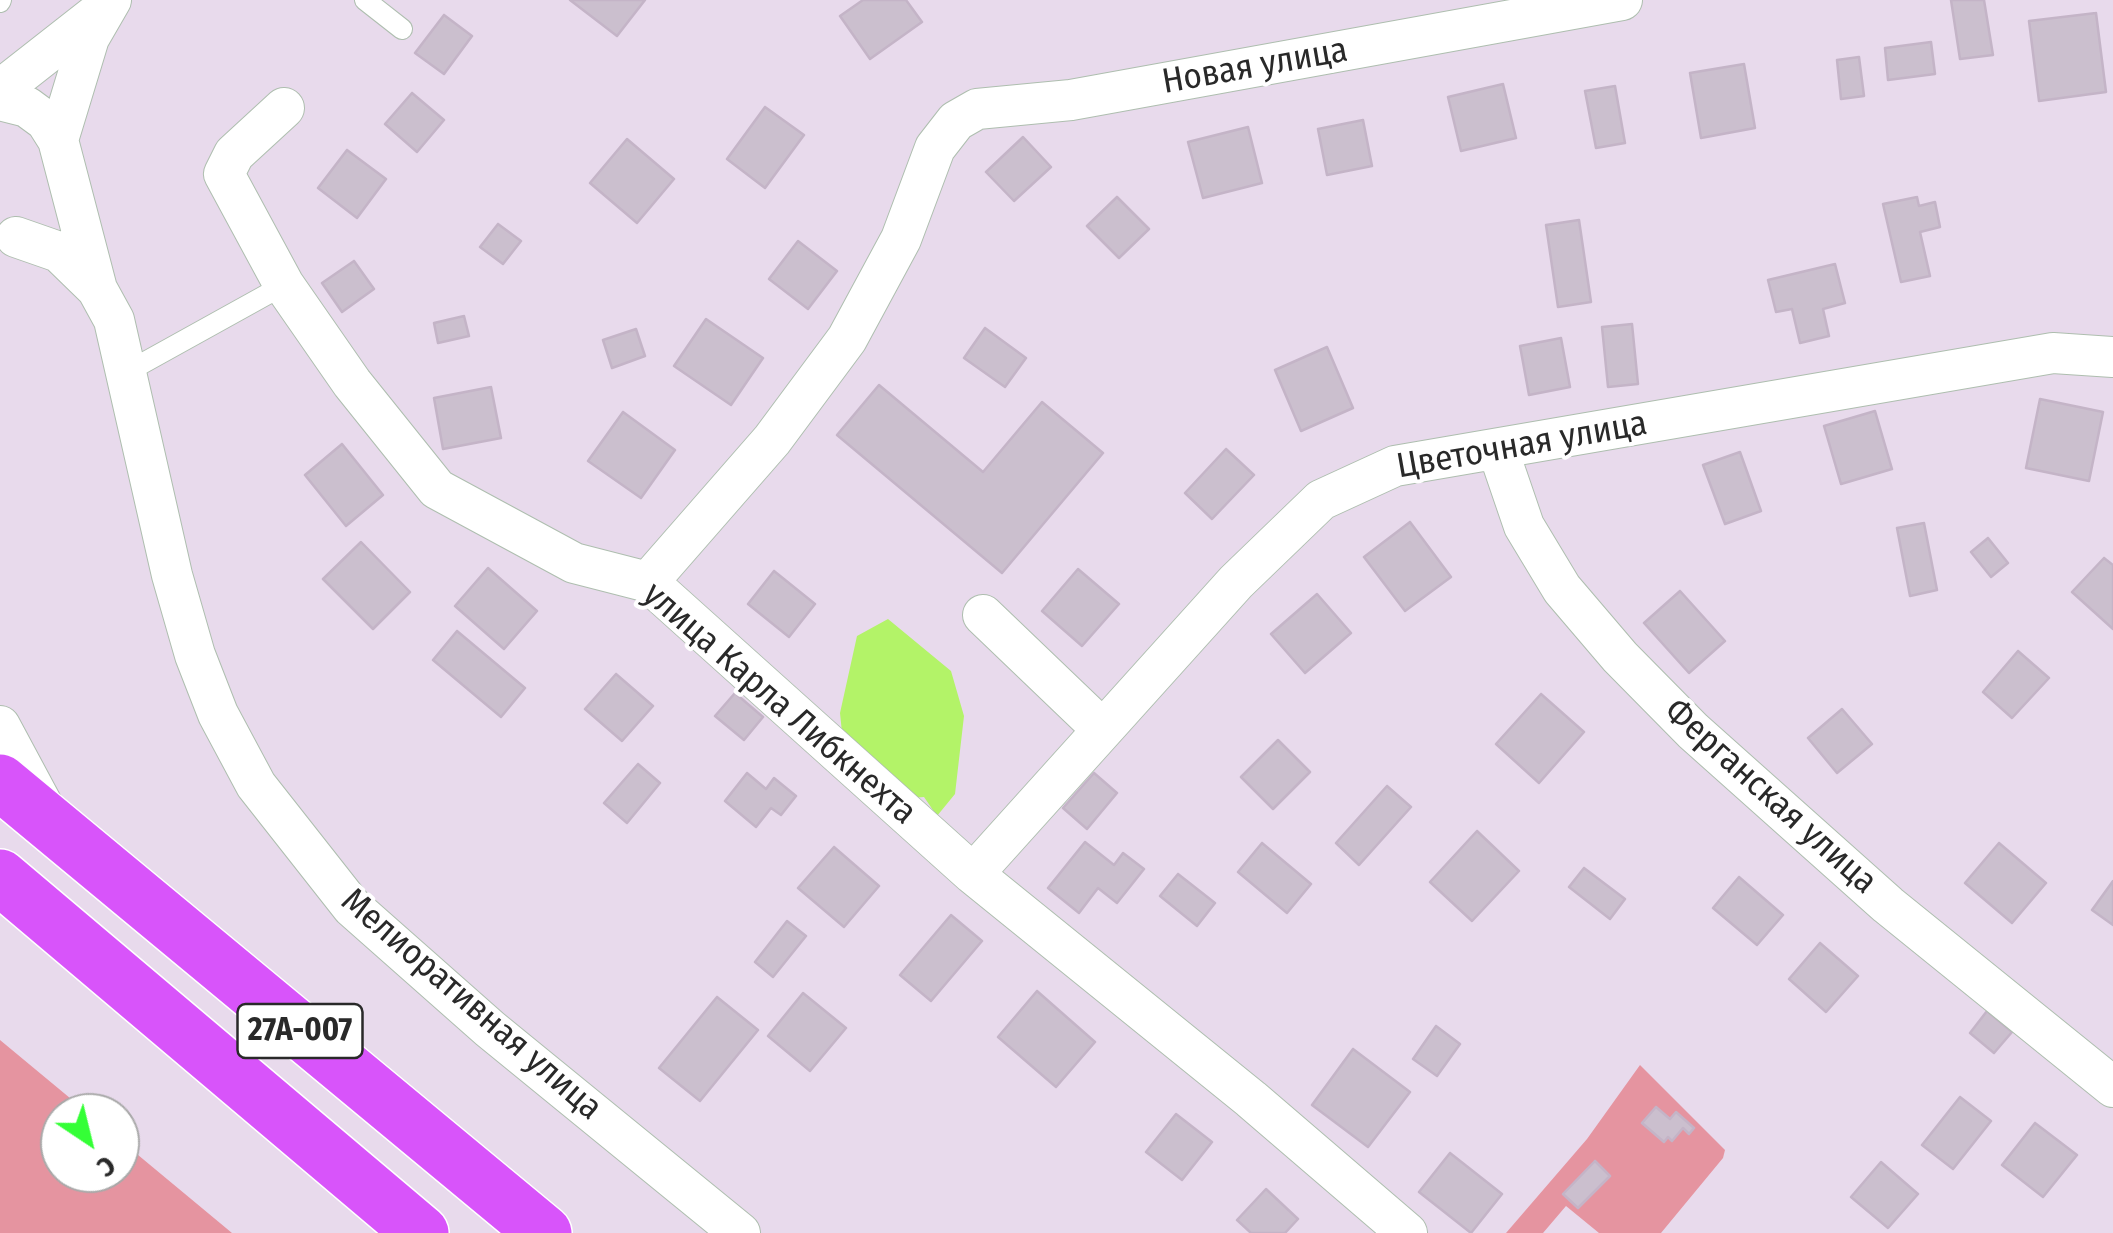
<!DOCTYPE html>
<meta charset="utf-8">
<style>
body{margin:0}
#map{position:relative;width:2113px;height:1233px;overflow:hidden;background:#e8daec;font-family:"Fira Sans Condensed",sans-serif}
canvas{display:block}
.north{position:absolute;left:40px;top:1093px;width:100px;height:100px;box-sizing:border-box;background:#fff;border:2px solid #a9a9a9;border-radius:50%;rotate:145deg;font-size:28px;font-weight:700;line-height:40px;text-align:center;color:#292929}
.north::after{content:'';display:block;margin:auto;width:35px;height:45px;background:#34ff36;clip-path:polygon(50% 0,100% 100%,50% 72%,0 100%)}
</style>
<div id="map">
<canvas width="2113" height="1233"></canvas>
<div class="north">С</div>
</div>
<script>
const c = document.querySelector('canvas').getContext('2d');
c.lineJoin = 'round';
function fill(path, color) {
  c.fillStyle = color;
  c.fill(path, 'evenodd');
}
function toPath(rows) {
  const path = new Path2D();
  for (const r of rows) {
    path.moveTo(r[0], r[1]);
    for (let i = 2; i < r.length; i += 2) path.lineTo(r[i], r[i + 1]);
  }
  return path;
}
function strokePath(path, color, width, dash) {
  c.strokeStyle = color;
  c.lineWidth = width;
  c.lineCap = dash ? 'butt' : 'round';
  c.setLineDash(dash || []);
  c.stroke(path);
}
function write(font, color, halo, rows, align = 'center') {
  c.font = font + ' "Fira Sans Condensed",sans-serif';
  c.lineWidth = 8;
  c.setLineDash([]);
  c.textBaseline = 'middle';
  c.strokeStyle = halo;
  c.fillStyle = color;
  for (const [text, x, y, turn = 0] of rows) {
    c.save();
    c.translate(x, y);
    c.rotate((+turn || 0) * Math.PI / 180);
    c.textAlign = isNaN(turn) ? turn : align;
    if (halo) c.strokeText(text, 0, 0);
    c.fillText(text, 0, 0);
    c.restore();
  }
}
const green = toPath([
 [0,1040,88,1113,60,1113,60,1173,120,1173,120,1140,232,1233,0,1233],
 [1640,1065,1725,1150,1723,1158,1661,1233,1599,1233,1566,1206,1543,1233,1506,1233,1587,1139]
]);
const water = toPath([
 [888,619,951,671,964,716,955,794,937,816,924,797,897,799,844,752,840,713,857,636]
]);
const building = toPath([
 [570,0,645,0,617,36,570,0],
 [863,0,906,0,922,22,870,59,840,16,863,0],
 [1951,0,1984,0,1993,55,1960,59,1951,0],
 [2096,13,2106,92,2039,101,2029,21,2096,13],
 [444,15,472,36,444,74,415,53,444,15],
 [1931,42,1935,74,1888,80,1885,48,1931,42],
 [1859,57,1864,96,1841,99,1837,60,1859,57],
 [1744,64,1755,128,1701,138,1690,73,1744,64],
 [1503,84,1516,138,1461,151,1448,97,1503,84],
 [1615,86,1625,143,1596,148,1585,91,1615,86],
 [412,93,444,120,417,152,385,124,412,93],
 [765,107,804,135,765,188,727,159,765,107],
 [1363,120,1372,166,1327,175,1318,129,1363,120],
 [1248,127,1262,183,1203,198,1188,142,1248,127],
 [1023,137,1051,167,1014,201,986,172,1023,137],
 [627,139,674,179,637,223,590,183,627,139],
 [347,150,386,179,357,218,318,188,347,150],
 [1117,197,1149,229,1119,258,1087,226,1117,197],
 [1917,197,1919,206,1935,202,1940,227,1920,232,1930,276,1901,282,1883,204,1917,197],
 [1579,220,1591,302,1558,307,1546,225,1579,220],
 [498,224,521,241,503,264,480,247,498,224],
 [798,241,837,271,808,309,769,279,798,241],
 [354,261,374,289,342,312,322,283,354,261],
 [1835,264,1845,303,1823,309,1829,336,1800,343,1792,309,1776,312,1768,280,1835,264],
 [464,316,469,336,438,343,434,323,464,316],
 [706,319,763,358,731,405,674,366,706,319],
 [1632,324,1638,384,1608,387,1602,327,1632,324],
 [985,328,1026,358,1005,387,964,358,985,328],
 [636,329,645,356,612,368,603,340,636,329],
 [1561,338,1570,387,1529,395,1520,346,1561,338],
 [1327,347,1353,408,1301,431,1275,370,1327,347],
 [879,385,983,472,1042,402,1103,453,1002,573,837,435,879,385],
 [491,387,501,438,443,449,434,398,491,387],
 [2040,399,2103,412,2089,481,2026,468,2040,399],
 [1875,411,1892,469,1841,484,1824,426,1875,411],
 [623,412,675,450,641,498,588,461,623,412],
 [342,444,383,495,346,526,305,475,342,444],
 [1226,449,1254,475,1212,519,1185,493,1226,449],
 [1740,452,1761,511,1725,524,1703,465,1740,452],
 [1410,522,1451,577,1405,611,1364,557,1410,522],
 [1924,523,1937,590,1910,596,1897,528,1924,523],
 [1988,538,2008,563,1991,577,1971,552,1988,538],
 [361,542,410,592,373,629,323,579,361,542],
 [2104,558,2113,565,2113,629,2072,592,2104,558],
 [488,568,537,611,504,649,455,606,488,568],
 [1078,569,1119,604,1082,646,1042,611,1078,569],
 [774,571,815,604,789,637,748,604,774,571],
 [1680,591,1725,641,1689,673,1644,623,1680,591],
 [1317,594,1351,633,1305,673,1271,634,1317,594],
 [457,631,525,688,501,717,433,660,457,631],
 [2018,651,2049,678,2012,718,1983,692,2018,651],
 [616,674,653,706,622,741,585,709,616,674],
 [735,693,763,717,744,740,715,716,735,693],
 [1541,694,1584,732,1539,783,1496,744,1541,694],
 [1842,709,1872,744,1837,773,1808,738,1842,709],
 [1278,740,1310,772,1273,809,1241,777,1278,740],
 [638,764,660,783,627,823,604,803,638,764],
 [747,773,766,789,774,778,796,796,781,815,771,808,756,827,725,801,747,773],
 [1094,773,1117,793,1087,829,1063,808,1094,773],
 [1387,786,1411,807,1359,865,1336,843,1387,786],
 [1477,831,1519,871,1472,921,1430,882,1477,831],
 [1085,842,1114,865,1123,853,1144,869,1117,903,1098,888,1079,913,1048,888,1085,842],
 [1262,843,1311,884,1287,913,1238,872,1262,843],
 [1999,843,2046,883,2012,923,1965,883,1999,843],
 [834,847,879,886,844,927,798,888,834,847],
 [1584,868,1625,899,1610,919,1569,887,1584,868],
 [1178,874,1215,903,1197,926,1160,896,1178,874],
 [1739,877,1783,915,1757,945,1713,908,1739,877],
 [2113,881,2113,925,2092,910,2113,881],
 [951,915,982,941,931,1001,900,975,951,915],
 [787,921,806,936,773,977,755,962,787,921],
 [1820,943,1858,976,1826,1012,1789,979,1820,943],
 [1037,991,1095,1042,1056,1087,998,1037,1037,991],
 [803,993,846,1028,810,1071,768,1036,803,993],
 [717,997,758,1030,700,1101,659,1068,717,997],
 [1987,1011,2012,1032,1994,1053,1970,1033,1987,1011],
 [1436,1026,1460,1044,1437,1076,1413,1059,1436,1026],
 [1353,1049,1410,1092,1368,1147,1312,1105,1353,1049],
 [1960,1097,1991,1121,1953,1169,1922,1145,1960,1097],
 [1656,1107,1670,1119,1676,1112,1694,1128,1689,1134,1683,1128,1672,1141,1668,1137,1664,1142,1642,1123,1656,1107],
 [1176,1114,1212,1142,1182,1180,1146,1152,1176,1114],
 [2035,1123,2077,1155,2043,1197,2002,1165,2035,1123],
 [1450,1153,1502,1194,1471,1233,1419,1192,1450,1153],
 [1595,1161,1610,1176,1578,1208,1563,1194,1595,1161],
 [1881,1162,1918,1194,1888,1228,1851,1197,1881,1162],
 [1266,1189,1298,1219,1285,1233,1251,1233,1237,1220,1266,1189]
]);
const service = toPath([
 [365,0,402,29],
 [0,2,1,0],
 [127,372,284,285]
]);
const minor = toPath([
 [0,90,93,17],
 [0,100,27,107,46,121,58,140,97,289,59,252,16,237],
 [284,108,234,154,224,174,284,285,352,383,437,489,574,563,648,582,973,874,1251,1099,1407,1233],
 [58,140,89,38,111,0],
 [97,289,114,320,172,575,195,655,218,714,256,785,352,907,490,1029,740,1233],
 [1498,450,1524,526,1562,589,1620,657,1693,731,1888,905,2113,1087],
 [648,582,772,440,847,339,901,239,935,148,956,121,977,109,1071,100,1622,0],
 [983,615,1102,729],
 [0,726,44,808],
 [973,874,1236,582,1321,500,1395,466,2053,353,2113,357]
]);
const trunk = toPath([
 [0,782,544,1233],
 [0,877,421,1233]
]);
const shields = [
 [300,1031,125]
];
const shieldNames = [
 ["27А-007",300,1031]
];
const streetNames = [
 ["Новая улица",1255,67,-10],
 ["Цветочная улица",1522,446,-10],
 ["улица Карла Либкнехта",779,704,41],
 ["Ферганская улица",1770,797,42],
 ["Мелиоративная улица",471,1005,41]
];
fill(green, '#e594a0');
fill(water, '#b3f368');
fill(building, '#cbbfce');
strokePath(building, '#c4b4c7', 2.5);
strokePath(service, '#aebeaf', 22);
strokePath(minor, '#aebeaf', 42);
strokePath(trunk, '#fff', 58);
strokePath(service, '#fff', 20);
strokePath(minor, '#fff', 40);
strokePath(trunk, '#d854fa', 55);
for (const [x, y, w] of shields) {
  const box = new Path2D();
  box.roundRect(x - w / 2, y - 27, w, 54, 8);
  c.fillStyle = '#fff';
  c.fill(box);
  strokePath(box, '#292929', 2.5);
}
write('bold 32px', '#292929', null, shieldNames);
write('35px', '#292929', '#fff', streetNames);
</script>
